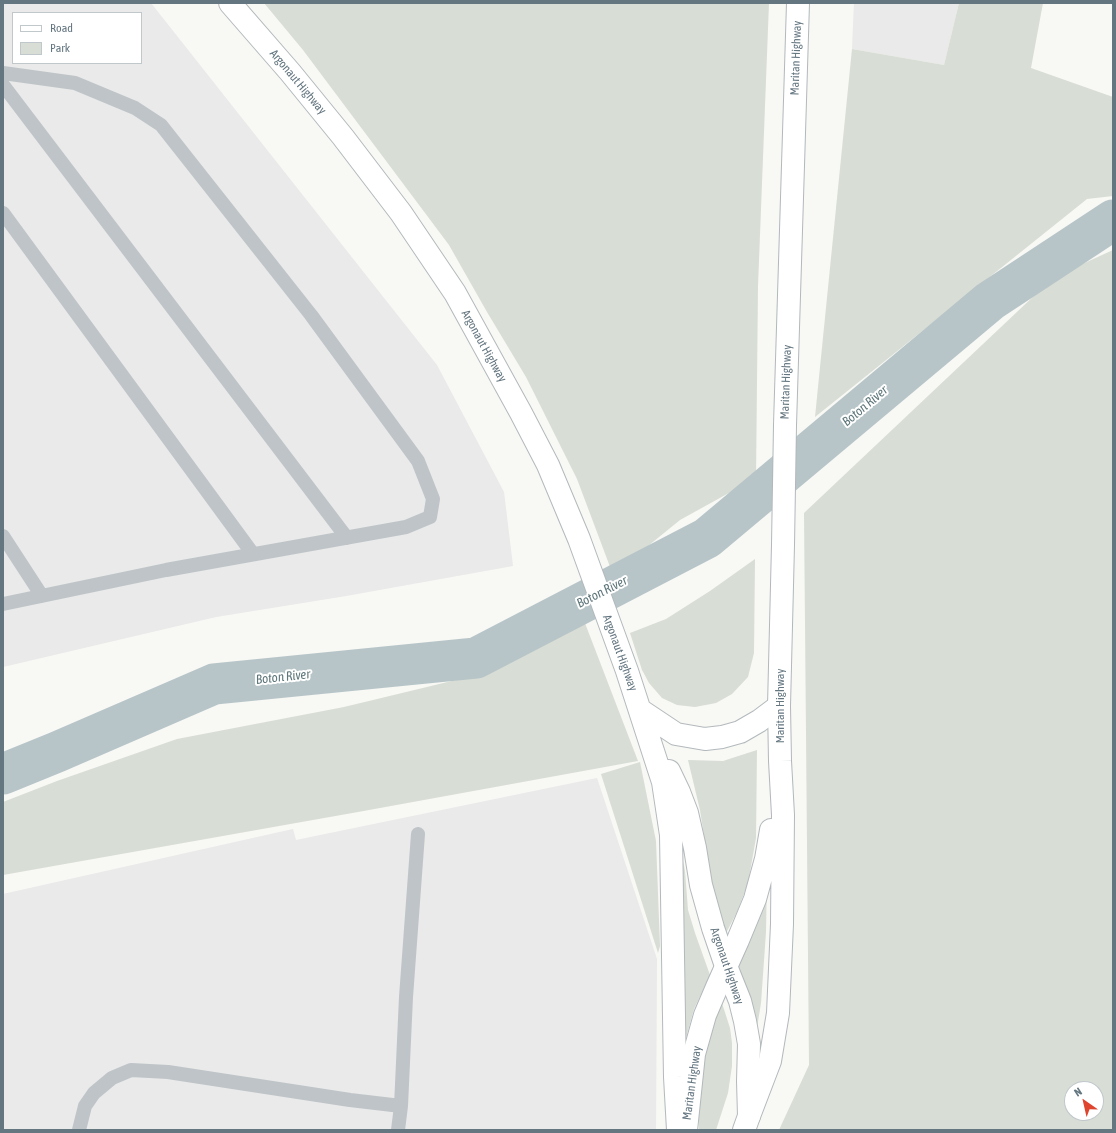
<!DOCTYPE html>
<style>
body{margin:0}
#map{position:relative;width:1116px;height:1133px;overflow:hidden;background:#f8f8f5;font-family:"Asap Condensed",sans-serif}
canvas{display:block}
.frame{position:absolute;inset:0;border:4px solid #647680;pointer-events:none}
.legend{position:absolute;left:12px;top:12px;width:130px;height:52px;box-sizing:border-box;background:#fff;border:1px solid #c1c8cc;margin:0;padding:5px 7px;list-style:none;font-size:12px;color:#647680}
.legend li{display:flex;align-items:center;gap:8px;height:20px}
.legend b{width:20px;border:1px solid #c1c8cc}
.north{position:absolute;left:1064px;top:1081px;width:40px;height:40px;box-sizing:border-box;background:#fff;border:1px solid #c1c8cc;border-radius:50%;rotate:326deg;font-size:11px;font-weight:700;line-height:16px;text-align:center;color:#647680}
.north::after{content:'';display:block;margin:auto;width:14px;height:18px;background:#df452e;clip-path:polygon(50% 0,100% 100%,50% 72%,0 100%)}
</style>
<div id="map">
<canvas width="1116" height="1133"></canvas>
<div class="frame"></div>
<ul class="legend">
<li><b style="height:5px;background:#fff"></b>Road</li>
<li><b style="height:11px;background:#d8ddd5"></b>Park</li>
</ul>
<div class="north">N</div>
</div>
<script>
const c = document.querySelector('canvas').getContext('2d');
c.lineJoin = 'round';
function fill(path, color) {
  c.fillStyle = color;
  c.fill(path, 'evenodd');
}
function toPath(rows) {
  const path = new Path2D();
  for (const r of rows) {
    path.moveTo(r[0], r[1]);
    for (let i = 2; i < r.length; i += 2) path.lineTo(r[i], r[i + 1]);
  }
  return path;
}
function strokePath(path, color, width, dash) {
  c.strokeStyle = color;
  c.lineWidth = width;
  c.lineCap = dash ? 'butt' : 'round';
  c.setLineDash(dash || []);
  c.stroke(path);
}
function write(font, color, halo, rows, align = 'center') {
  c.font = font + ' "Asap Condensed",sans-serif';
  c.lineWidth = 4;
  c.setLineDash([]);
  c.textBaseline = 'middle';
  c.strokeStyle = halo;
  c.fillStyle = color;
  for (const [text, x, y, turn = 0] of rows) {
    c.save();
    c.translate(x, y);
    c.rotate((+turn || 0) * Math.PI / 180);
    c.textAlign = isNaN(turn) ? turn : align;
    if (halo) c.strokeText(text, 0, 0);
    c.fillText(text, 0, 0);
    c.restore();
  }
}
const built = toPath([
 [3,3,151,3,437,365,504,492,513,566,346,596,216,617,3,667],
 [13,13,141,13,141,63,13,63],
 [854,3,959,3,944,65,852,49],
 [597,778,657,959,656,1130,3,1130,3,894,293,829,296,840]
]);
const green = toPath([
 [264,3,769,3,758,286,756,478,680,520,648,546,615,580,577,479,526,377,487,312,449,245,303,50],
 [959,3,1043,3,1031,68,1113,97,1113,196,1087,199,815,417,852,49,944,65],
 [1113,250,1113,1130,779,1130,809,1065,804,513,1054,277],
 [1072,1089,1096,1089,1096,1113,1072,1113],
 [755,559,754,653,748,677,732,694,716,703,695,707,677,705,662,698,649,683,642,670,630,633,666,619,710,591],
 [583,618,638,761,358,812,3,875,3,802,57,781,177,739,344,707,460,679],
 [757,750,756,838,748,883,737,912,724,937,712,887,700,810,688,760,723,761],
 [640,762,656,841,660,946,658,953,601,774],
 [678,835,685,871,688,910,695,933,710,975,694,1009,682,1052],
 [767,876,766,932,761,1003,754,1046,735,964],
 [720,997,730,1028,732,1043,732,1066,728,1093,716,1130,699,1130,698,1085,703,1054]
]);
const river = toPath([
 [3,774,57,752,214,684,476,658,707,538,990,301,1113,220]
]);
const service = toPath([
 [3,73,75,83,135,108,161,125,311,315,418,461,433,499,430,517,406,527,166,570,3,604],
 [3,85,347,538],
 [3,213,253,554],
 [3,536,42,596],
 [79,1130,85,1106,94,1093,112,1078,131,1070,168,1072,350,1100,401,1106],
 [398,1130,401,1106,406,997,418,834]
]);
const secondary = toPath([
 [749,1116,770,1061,778,1013,782,924,783,815,780,761,779,706,783,545,785,425,798,3],
 [686,1130,694,1054,705,1015,717,987,738,940,755,899,766,859,771,830]
]);
const primary = toPath([
 [230,3,290,72,343,137,401,213,455,293,521,413,548,465,579,539,627,671,663,782,671,835,675,1077,678,1130],
 [640,710,676,734,705,739,722,737,740,732,759,721,779,706],
 [669,771,679,792,687,813,695,848,701,885,713,928,726,966,740,1001,745,1021,749,1044,748,1081,749,1116,744,1130]
]);
const streetNames = [
 ["Maritan Highway",796,58,-88],
 ["Argonaut Highway",298,82,50],
 ["Argonaut Highway",484,346,61],
 ["Maritan Highway",786,382,-88],
 ["Argonaut Highway",620,653,70],
 ["Maritan Highway",780,706,-90],
 ["Argonaut Highway",727,966,71],
 ["Maritan Highway",692,1083,-82]
];
const waterNames = [
 ["Boton River",865,406,-40],
 ["Boton River",602,592,-27],
 ["Boton River",283,677,-6]
];
fill(built, '#e9eae9');
fill(green, '#d8ddd5');
strokePath(river, '#b7c5c8', 41);
strokePath(secondary, '#b2b8bc', 24);
strokePath(primary, '#b3b9bc', 24);
strokePath(service, '#bfc4c8', 14);
strokePath(secondary, '#fff', 22);
strokePath(primary, '#fff', 22);
write('12px', '#647680', '#fff', streetNames);
write('italic 13px', '#5e767a', '#fff', waterNames);
</script>
